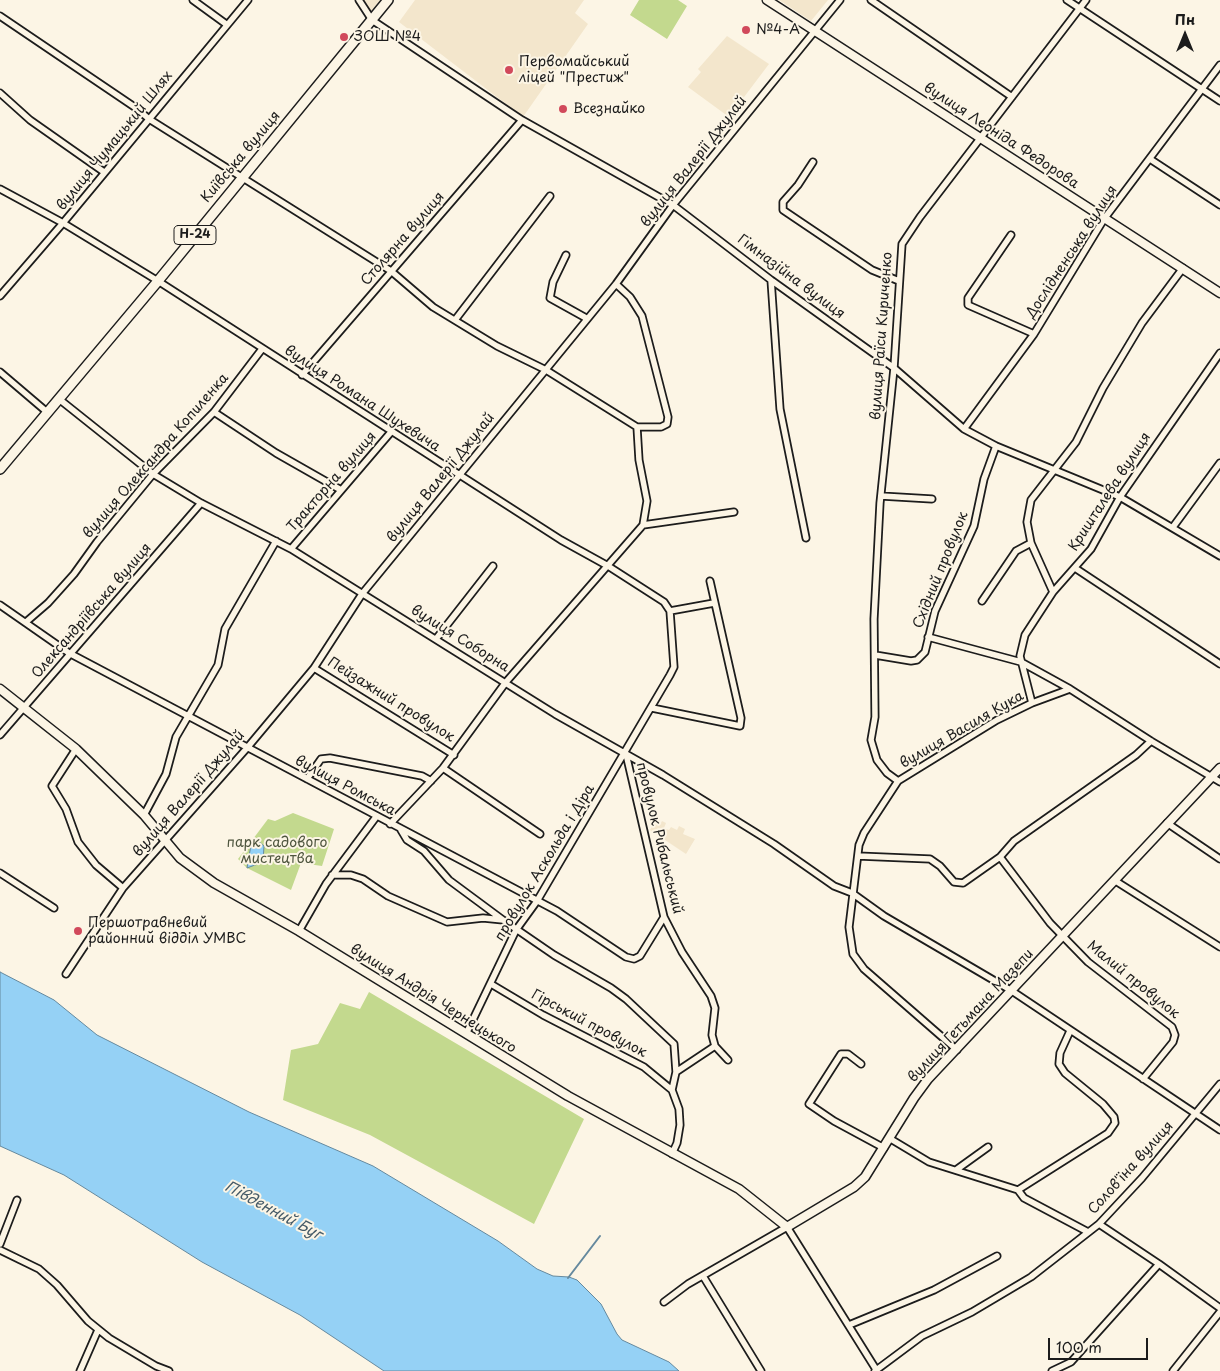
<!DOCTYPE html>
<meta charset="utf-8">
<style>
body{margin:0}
#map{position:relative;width:1220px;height:1371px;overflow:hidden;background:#fcf5e5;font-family:"Playpen Sans",sans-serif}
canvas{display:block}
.north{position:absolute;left:1160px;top:10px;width:50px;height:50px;-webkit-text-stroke:4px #fcf5e5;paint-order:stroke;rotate:0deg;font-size:14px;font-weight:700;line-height:20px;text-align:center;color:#1c1c1c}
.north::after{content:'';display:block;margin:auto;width:18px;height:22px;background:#1c1c1c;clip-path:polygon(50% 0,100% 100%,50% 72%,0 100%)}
.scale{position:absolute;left:1048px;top:1338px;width:100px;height:22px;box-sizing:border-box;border:2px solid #1c1c1c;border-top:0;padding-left:6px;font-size:15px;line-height:18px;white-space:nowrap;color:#1c1c1c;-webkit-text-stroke:4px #fcf5e5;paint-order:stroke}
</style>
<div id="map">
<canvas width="1220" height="1371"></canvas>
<div class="north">Пн</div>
<div class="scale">100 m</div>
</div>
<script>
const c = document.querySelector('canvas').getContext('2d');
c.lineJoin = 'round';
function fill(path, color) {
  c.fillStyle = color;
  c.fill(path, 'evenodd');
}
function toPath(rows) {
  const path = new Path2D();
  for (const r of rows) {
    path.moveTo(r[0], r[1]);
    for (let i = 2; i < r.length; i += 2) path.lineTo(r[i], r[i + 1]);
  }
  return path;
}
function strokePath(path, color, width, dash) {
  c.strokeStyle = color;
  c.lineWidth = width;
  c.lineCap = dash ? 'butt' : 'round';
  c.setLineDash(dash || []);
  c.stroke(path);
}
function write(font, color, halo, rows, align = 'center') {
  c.font = font + ' "Playpen Sans",sans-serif';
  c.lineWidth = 4;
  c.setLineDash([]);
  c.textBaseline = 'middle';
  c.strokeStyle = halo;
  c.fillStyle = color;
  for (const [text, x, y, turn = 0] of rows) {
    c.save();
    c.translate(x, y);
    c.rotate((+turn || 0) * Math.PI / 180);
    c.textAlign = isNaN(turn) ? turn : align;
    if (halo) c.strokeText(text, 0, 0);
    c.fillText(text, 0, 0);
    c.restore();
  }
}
const built = toPath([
 [362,0,388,0,372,20],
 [415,0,584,0,575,13,588,24,523,117,399,22],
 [779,0,828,0,811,21],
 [727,36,769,64,729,117,688,87,701,72,698,69],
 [662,821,666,823,664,828,666,829,669,830,671,827,677,830,679,826,685,829,683,834,695,839,686,854,650,830,654,823,659,826]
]);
const green = toPath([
 [639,0,678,0,687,6,667,39,630,15],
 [293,813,334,829,322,866,301,863,291,890,247,868,238,859,268,819,275,821],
 [369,992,584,1119,534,1224,370,1135,283,1100,291,1050,318,1044,340,1003,360,1009]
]);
const water = toPath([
 [258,841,264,846,263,862,247,868,251,845,258,841],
 [0,972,54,1000,97,1035,249,1112,373,1166,498,1241,537,1269,553,1276,569,1277,577,1280,601,1304,617,1334,622,1340,669,1362,679,1371,384,1371,300,1315,202,1262,64,1175,0,1146,0,972]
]);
const stream = toPath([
 [568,1278,600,1236]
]);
const minor = toPath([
 [193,0,226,24],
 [359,0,372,20,522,120,673,205,771,280,894,368,964,429,996,446,1120,497,1220,556],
 [871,0,1012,97],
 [1067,0,1220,101],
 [0,16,136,108,149,119,391,271,433,307,497,346,546,370,637,427],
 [0,93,30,120,104,172],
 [1150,159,1220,205],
 [813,162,798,185,783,202,783,210,872,270,899,281],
 [0,189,63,223,158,281,561,540,608,566,664,602,670,611,674,667,670,675,537,901,516,930,466,1034],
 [1011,235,968,298,968,305,1034,334],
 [566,255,553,282,550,298,586,318],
 [771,280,780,409,806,538],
 [616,284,630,297,642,316,668,417,667,424,661,427,637,427],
 [0,296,63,223,248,0],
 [455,320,550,196],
 [0,372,47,412],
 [302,375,522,120],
 [59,399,153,474,201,503,291,549,555,714,663,775,774,844,834,886,852,893,884,916,1012,991,1220,1130],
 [214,412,276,453,341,490],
 [964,429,1034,334,1104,219,1220,65],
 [881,496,932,499],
 [643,525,734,512],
 [1173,527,1220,463],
 [291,549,391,432],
 [1075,568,1220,664],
 [1053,592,1031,543,1027,522,1031,500,1076,442,1103,388,1142,323,1183,268],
 [982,601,1016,551,1031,543],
 [0,605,69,653,557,911,626,957,634,959,640,956,664,917],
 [670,611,714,603],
 [26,622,48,603,74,574,97,542,153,474,214,412,262,349],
 [928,637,1021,662,1070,689,1151,741,1220,782],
 [436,639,493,566],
 [875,655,911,661,917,660,925,652,935,611,974,526,984,479,996,446],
 [314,668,454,755],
 [1032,703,1020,656,1025,635,1053,592,1091,549,1120,497,1220,353],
 [652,708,740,726,741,718,710,581],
 [0,735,201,503],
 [76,749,52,786,66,809,78,842,96,865,123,888],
 [626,754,664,917,682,952,711,996,715,1008,712,1035,715,1046,728,1060],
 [443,768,540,834],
 [307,779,321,759,330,758,422,776,431,781],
 [898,781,887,773,877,760,871,740,875,717,874,619,880,503,894,368,902,244,920,217,1086,0],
 [144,815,166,774,176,737,218,665,225,629,276,541],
 [1167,823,1220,859],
 [390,824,443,768,506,682,643,525,647,501,639,460,637,427],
 [401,830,407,840,424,851,449,880,503,920],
 [858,856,930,859,940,866,954,882,963,883,1000,857,1014,841,1136,755,1151,741],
 [1000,857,1050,923,1088,962,1172,1027,1175,1035,1173,1042,1143,1079],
 [0,873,54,908],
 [332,875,351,875,363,879,388,896,447,922,483,918,503,920,554,955,611,988,626,999,674,1044,676,1072],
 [1114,880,1220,947],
 [299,931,326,884,376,817],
 [66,974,123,888,247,748,314,668,362,594,616,284,673,205,840,0],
 [491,984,543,1015,644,1067,672,1090],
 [957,1050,864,969,853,954,849,927,859,845,864,833,898,781,997,720,1032,703,1070,689],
 [861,1064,848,1054,841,1054,809,1104,834,1121,884,1148],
 [889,1138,929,1162,1018,1190,1024,1198,1088,1232],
 [672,1154,677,1143,680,1125,679,1109,672,1090,676,1072,715,1046],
 [956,1170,988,1147],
 [1018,1190,1108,1133,1115,1123,1114,1117,1103,1104,1065,1073,1059,1064,1060,1053,1070,1031],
 [1099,1224,1159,1264,1220,1308],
 [0,1244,17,1200],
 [0,1250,39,1269,57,1285,88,1321,109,1338,156,1366,169,1371],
 [703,1276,761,1371],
 [664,1302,688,1284,787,1227,877,1371],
 [849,1325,934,1290,997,1256],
 [80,1371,98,1330],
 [875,1371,922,1336,972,1312,1031,1277,1099,1224,1142,1178,1220,1084],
 [1052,1371,1071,1362,1159,1264],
 [1173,1371,1220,1312]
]);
const tertiary = toPath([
 [767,0,1220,293],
 [0,689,76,749,144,815,180,858,214,883,299,931,568,1096,739,1189,787,1227,854,1187,865,1177,914,1098,928,1079,1220,768]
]);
const primary = toPath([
 [0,469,158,281,388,0]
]);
const markers = [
 [746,30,5,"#d1495b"],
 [344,37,5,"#d1495b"],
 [509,70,5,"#d1495b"],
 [563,109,5,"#d1495b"],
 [78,931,5,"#d1495b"]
];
const shields = [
 [195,235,42]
];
const shieldNames = [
 ["Н-24",195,235]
];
const poiNames = [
 ["№4-А",756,30],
 ["ЗОШ №4",354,37],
 ["Первомайський",519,62],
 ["ліцей \"Престиж\"",519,78],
 ["Всезнайко",573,109],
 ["Першотравневий",88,923],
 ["районний відділ УМВС",88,939]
];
const streetNames = [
 ["вулиця Леоніда Федорова",1001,136,33],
 ["вулиця Чумацький Шлях",115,141,-51],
 ["Київська вулиця",241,157,-50],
 ["вулиця Валерії Джулай",694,162,-52],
 ["Столярна вулиця",403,239,-49],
 ["Дослідненська вулиця",1072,252,-57],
 ["Гімназійна вулиця",791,277,37],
 ["вулиця Раїси Кириченко",882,336,-86],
 ["вулиця Романа Шухевича",362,399,33],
 ["вулиця Олександра Копиленка",156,456,-49],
 ["вулиця Валерії Джулай",441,478,-51],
 ["Тракторна вулиця",332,482,-49],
 ["Кришталева вулиця",1110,492,-57],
 ["Східний провулок",941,570,-68],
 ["Олександріївська вулиця",92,611,-49],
 ["вулиця Соборна",460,639,32],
 ["Пейзажний провулок",391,700,32],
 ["вулиця Василя Кука",962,730,-30],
 ["вулиця Ромська",345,786,28],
 ["вулиця Валерії Джулай",189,794,-49],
 ["провулок Рибальський",659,838,76],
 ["провулок Аскольда і Діра",545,863,-59],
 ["Малий провулок",1133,980,39],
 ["вулиця Андрія Чернецького",433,999,32],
 ["вулиця Гетьмана Мазепи",971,1016,-47],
 ["Гірський провулок",589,1024,28],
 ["Солов'їна вулиця",1131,1168,-48]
];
const parkNames = [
 ["парк садового",277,843],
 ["мистецтва",277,859]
];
const waterNames = [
 ["Південний Буг",273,1211,28]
];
fill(built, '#f3e6cc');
fill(green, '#c3d98e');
fill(water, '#95d1f5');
strokePath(water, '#65899e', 1);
strokePath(stream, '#65899e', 2);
strokePath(minor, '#1c1c1c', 9);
strokePath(tertiary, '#1c1c1c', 11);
strokePath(primary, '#1c1c1c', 12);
strokePath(minor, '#fcf5e5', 5.5);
strokePath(tertiary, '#fcf5e5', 8);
strokePath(primary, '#fcf5e5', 9);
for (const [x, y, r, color] of markers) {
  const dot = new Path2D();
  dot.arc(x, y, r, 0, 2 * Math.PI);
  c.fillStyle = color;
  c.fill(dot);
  strokePath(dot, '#fcf5e5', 2);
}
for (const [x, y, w] of shields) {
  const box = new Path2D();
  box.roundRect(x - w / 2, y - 9.5, w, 19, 4);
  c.fillStyle = '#fcf5e5';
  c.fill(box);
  strokePath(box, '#1c1c1c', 1);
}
write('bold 12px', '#1c1c1c', null, shieldNames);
write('14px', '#1c1c1c', '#fcf5e5', poiNames, 'left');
write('14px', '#1c1c1c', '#fcf5e5', streetNames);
write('14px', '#4e553e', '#fcf5e5', parkNames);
write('italic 15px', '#465b68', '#fcf5e5', waterNames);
</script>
